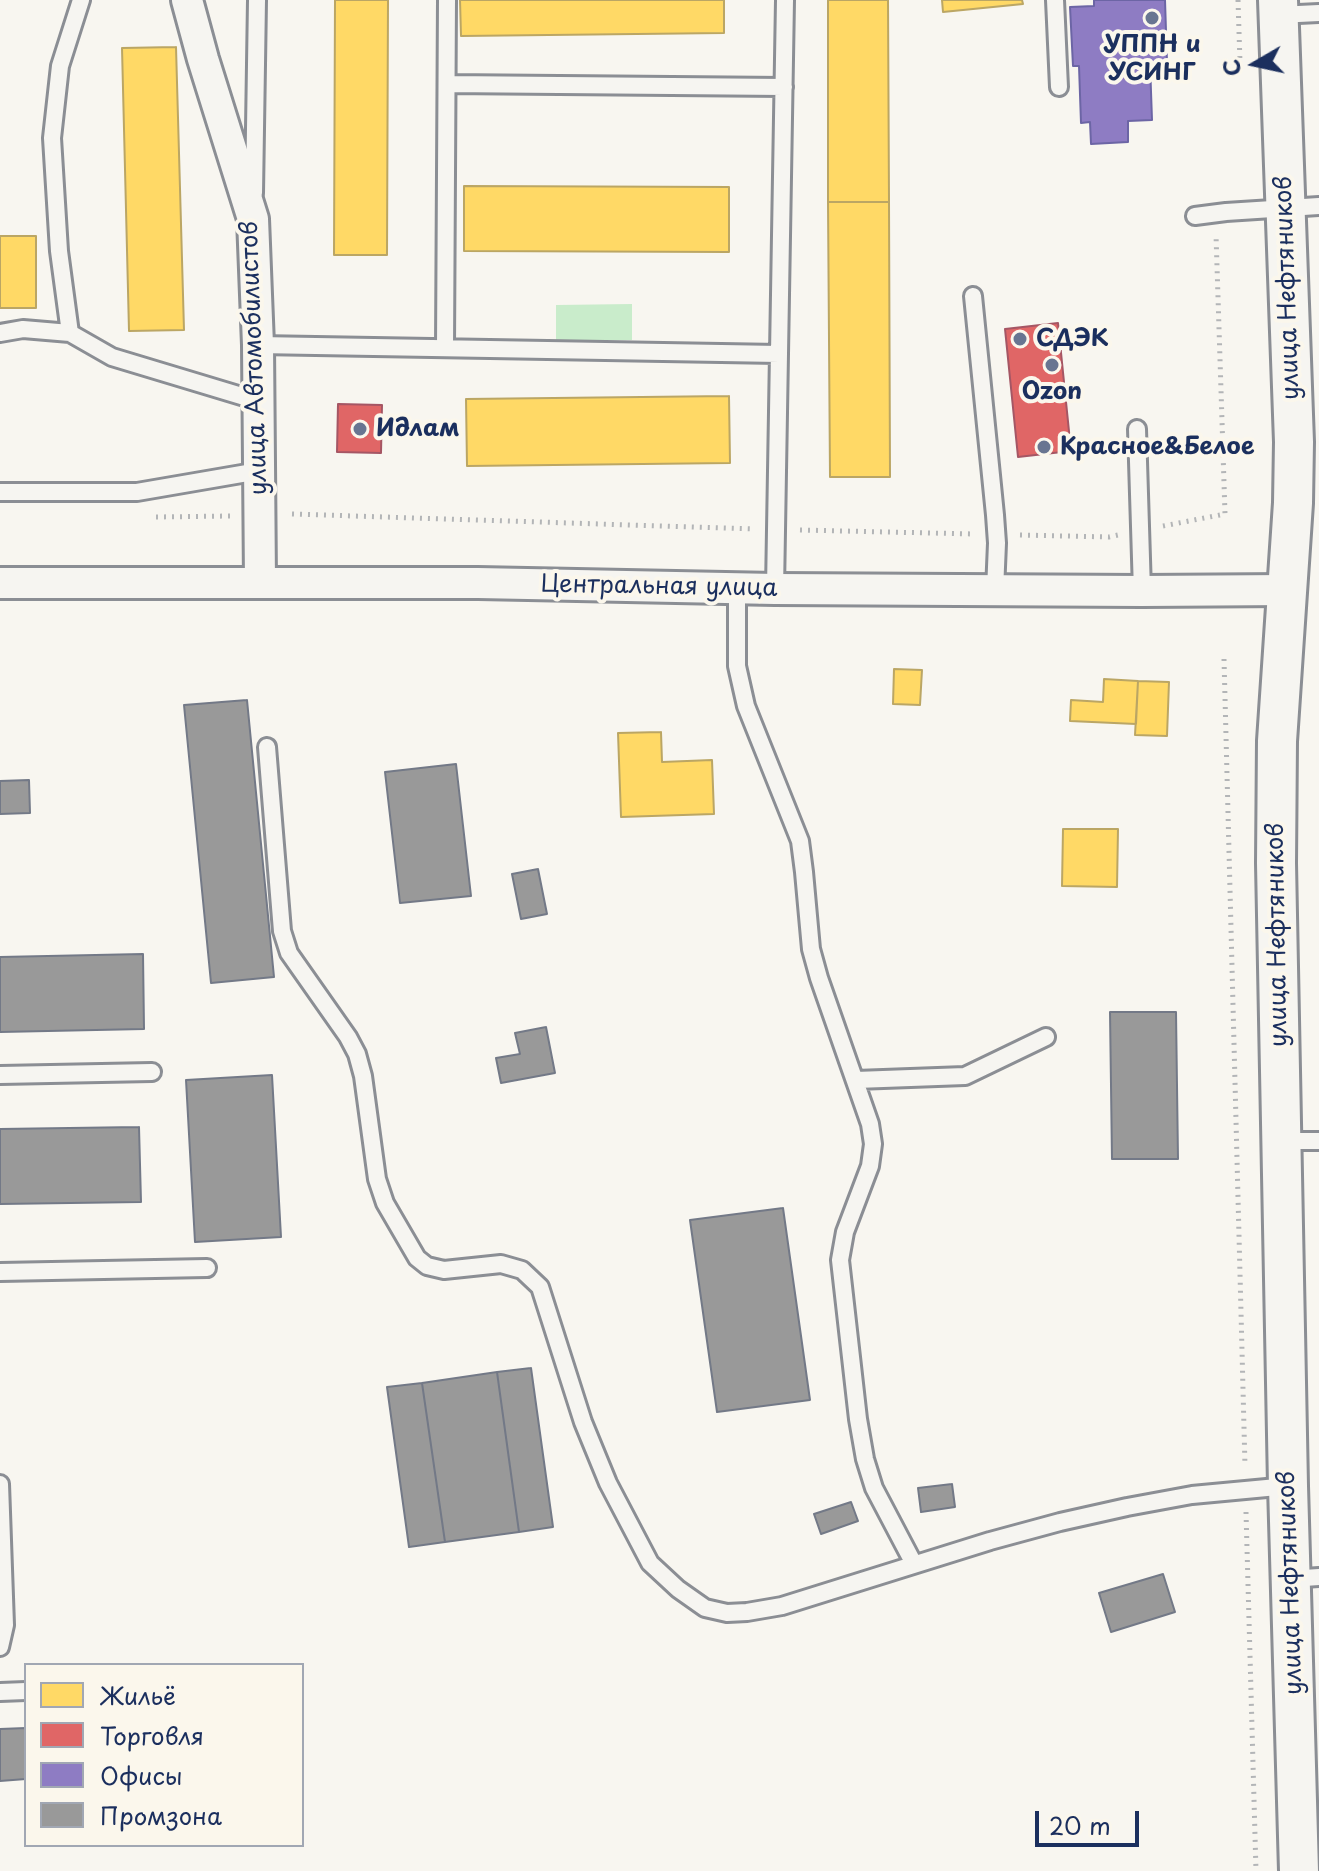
<!DOCTYPE html>
<meta charset="utf-8">
<style>
body{margin:0}
#map{position:relative;width:1319px;height:1871px;overflow:hidden;background:#f8f6f0;font-family:"Playpen Sans",sans-serif}
canvas{display:block}
.legend{position:absolute;left:24px;top:1663px;width:280px;height:184px;box-sizing:border-box;background:#fbf7ec;border:2px solid #a1a7b3;margin:0;padding:10px 14px;list-style:none;font-size:24px;color:#1b2f5e}
.legend li{display:flex;align-items:center;gap:16px;height:40px}
.legend b{width:40px;border:2px solid #a1a7b3}
.north{position:absolute;left:1215px;top:24px;width:80px;height:80px;-webkit-text-stroke:6px #fbf7ec;paint-order:stroke;rotate:261deg;font-size:22px;font-weight:700;line-height:32px;text-align:center;color:#1b2f5e}
.north::after{content:'';display:block;margin:auto;width:28px;height:36px;background:#1b2f5e;clip-path:polygon(50% 0,100% 100%,50% 72%,0 100%)}
.scale{position:absolute;left:1035px;top:1811px;width:104px;height:36px;box-sizing:border-box;border:4px solid #1b2f5e;border-top:0;padding-left:10px;font-size:24px;line-height:28px;white-space:nowrap;color:#1b2f5e;-webkit-text-stroke:6px #fbf7ec;paint-order:stroke}
</style>
<div id="map">
<canvas width="1319" height="1871"></canvas>
<ul class="legend">
<li><b style="height:22px;background:#ffd966"></b>Жильё</li>
<li><b style="height:22px;background:#e06666"></b>Торговля</li>
<li><b style="height:22px;background:#8e7cc3"></b>Офисы</li>
<li><b style="height:22px;background:#999"></b>Промзона</li>
</ul>
<div class="north">С</div>
<div class="scale">20 m</div>
</div>
<script>
const c = document.querySelector('canvas').getContext('2d');
c.lineJoin = 'round';
function fill(path, color) {
  c.fillStyle = color;
  c.fill(path, 'evenodd');
}
function toPath(rows) {
  const path = new Path2D();
  for (const r of rows) {
    path.moveTo(r[0], r[1]);
    for (let i = 2; i < r.length; i += 2) path.lineTo(r[i], r[i + 1]);
  }
  return path;
}
function strokePath(path, color, width, dash) {
  c.strokeStyle = color;
  c.lineWidth = width;
  c.lineCap = dash ? 'butt' : 'round';
  c.setLineDash(dash || []);
  c.stroke(path);
}
function write(font, color, halo, rows, align = 'center') {
  c.font = font + ' "Playpen Sans",sans-serif';
  c.lineWidth = 8;
  c.setLineDash([]);
  c.textBaseline = 'middle';
  c.strokeStyle = halo;
  c.fillStyle = color;
  for (const [text, x, y, turn = 0] of rows) {
    c.save();
    c.translate(x, y);
    c.rotate((+turn || 0) * Math.PI / 180);
    c.textAlign = isNaN(turn) ? turn : align;
    if (halo) c.strokeText(text, 0, 0);
    c.fillText(text, 0, 0);
    c.restore();
  }
}
const green = toPath([
 [632,304,632,340,556,341,556,305]
]);
const homes = toPath([
 [335,0,388,0,387,255,334,255,335,0],
 [460,0,724,0,724,33,461,36,460,0],
 [828,0,888,0,889,202,828,202,828,0],
 [942,0,1022,0,1023,4,943,12,942,0],
 [176,47,184,330,129,331,122,48,176,47],
 [464,186,729,187,729,252,464,251,464,186],
 [828,202,889,202,890,477,830,477,828,202],
 [0,236,36,236,36,308,0,308,0,236],
 [729,396,730,463,467,466,466,399,729,396],
 [894,669,922,670,920,705,893,704,894,669],
 [1104,679,1138,681,1136,724,1070,721,1071,700,1103,702,1104,679],
 [1138,681,1169,682,1167,736,1135,735,1138,681],
 [661,732,662,762,712,760,714,814,621,817,618,733,661,732],
 [1063,829,1118,829,1117,887,1062,886,1063,829]
]);
const shops = toPath([
 [1058,323,1071,451,1018,457,1005,329,1058,323],
 [338,404,382,405,381,453,337,452,338,404]
]);
const offices = toPath([
 [1094,0,1165,0,1167,62,1150,63,1152,120,1128,121,1128,142,1091,144,1090,122,1081,123,1079,66,1073,66,1070,7,1094,6,1094,0]
]);
const industry = toPath([
 [247,700,274,977,211,983,184,705,247,700],
 [456,764,471,896,400,903,385,772,456,764],
 [29,780,30,813,0,814,0,781,29,780],
 [538,869,547,914,521,919,512,874,538,869],
 [143,954,144,1029,0,1032,0,957,143,954],
 [1110,1012,1176,1012,1178,1159,1112,1159,1110,1012],
 [546,1027,555,1073,501,1083,496,1058,520,1054,515,1033,546,1027],
 [272,1075,281,1237,195,1242,186,1080,272,1075],
 [139,1127,141,1202,0,1204,0,1129,139,1127],
 [783,1208,810,1400,717,1412,690,1220,783,1208],
 [531,1368,553,1527,519,1532,497,1372,531,1368],
 [497,1372,519,1532,445,1542,422,1383,497,1372],
 [422,1383,445,1542,409,1547,387,1387,422,1383],
 [952,1484,955,1507,921,1512,918,1488,952,1484],
 [851,1502,858,1521,821,1534,814,1514,851,1502],
 [1163,1574,1175,1612,1111,1632,1099,1593,1163,1574],
 [26,1728,26,1779,0,1781,0,1729,26,1728]
]);
const path = toPath([
 [1238,0,1240,63],
 [292,514,754,529],
 [156,517,230,516],
 [1163,526,1225,514,1216,235],
 [800,530,974,534],
 [1020,535,1109,537,1118,535],
 [1224,659,1245,1466],
 [1246,1512,1256,1871]
]);
const service = toPath([
 [1055,0,1059,87],
 [1278,15,1319,13],
 [447,84,784,87],
 [254,193,257,0],
 [1195,216,1226,212,1319,206],
 [973,296,995,515,997,543,995,591],
 [0,333,23,329,70,333,112,357,258,401],
 [70,333,59,251,52,138,60,66,81,0],
 [258,345,779,354],
 [445,347,447,0],
 [1137,429,1142,591],
 [0,492,137,492,259,471],
 [737,589,737,666,746,706,800,841,804,872,811,949,819,978,870,1124,873,1144,870,1166,845,1232,840,1260,858,1419,865,1459,874,1488,914,1564],
 [775,589,785,0],
 [267,747,282,931,289,953,348,1037,357,1054,363,1076,377,1179,385,1203,417,1258,427,1266,444,1270,501,1264,522,1270,540,1287,583,1422,608,1483,650,1563,678,1589,705,1608,727,1613,747,1612,782,1606,990,1541,1060,1522,1127,1507,1192,1495,1288,1486],
 [0,1075,152,1072],
 [856,1080,965,1076,1046,1037],
 [1282,1141,1319,1141],
 [0,1272,207,1268],
 [0,1484,5,1625,0,1647],
 [1290,1579,1319,1577],
 [0,1692,26,1691]
]);
const minor = toPath([
 [187,0,203,59,253,219,258,345,260,582],
 [0,583,478,583,775,589,1142,591,1288,590]
]);
const tertiary = toPath([
 [1278,0,1294,442,1293,503,1277,741,1276,863,1288,1486,1299,1871]
]);
const markers = [
 [1152,18,8,"#687591"],
 [1020,339,8,"#687591"],
 [1052,365,8,"#687591"],
 [360,429,8,"#687591"],
 [1044,447,8,"#687591"]
];
const poiNames = [
 ["УППН и",1152,45,"center"],
 ["УСИНГ",1152,73,"center"],
 ["СДЭК",1036,339],
 ["Ozon",1052,392,"center"],
 ["Идлам",376,429],
 ["Красное&Белое",1060,447]
];
const streetNames = [
 ["улица Нефтяников",1288,288,-92],
 ["улица Автомобилистов",255,358,-92],
 ["Центральная улица",659,587,1],
 ["улица Нефтяников",1278,935,-91],
 ["улица Нефтяников",1291,1583,-92]
];
fill(green, '#c9eccb');
fill(homes, '#ffd966');
strokePath(homes, '#bba664', 2);
fill(shops, '#e06666');
strokePath(shops, '#a55664', 2);
fill(offices, '#8e7cc3');
strokePath(offices, '#6c65a5', 2);
fill(industry, '#999');
strokePath(industry, '#737987', 2);
strokePath(service, '#8b8e94', 22);
strokePath(minor, '#8b8e94', 36);
strokePath(tertiary, '#8b8e94', 44);
strokePath(path, '#b3b5b7', 5, [2, 6]);
strokePath(service, '#f6f5f1', 16);
strokePath(minor, '#f6f5f1', 30);
strokePath(tertiary, '#f6f5f1', 38);
for (const [x, y, r, color] of markers) {
  const dot = new Path2D();
  dot.arc(x, y, r, 0, 2 * Math.PI);
  c.fillStyle = color;
  c.fill(dot);
  strokePath(dot, '#fbf7ec', 3);
}
write('bold 24px', '#1b2f5e', '#fbf7ec', poiNames, 'left');
write('24px', '#1b2f5e', '#fbf7ec', streetNames);
</script>
